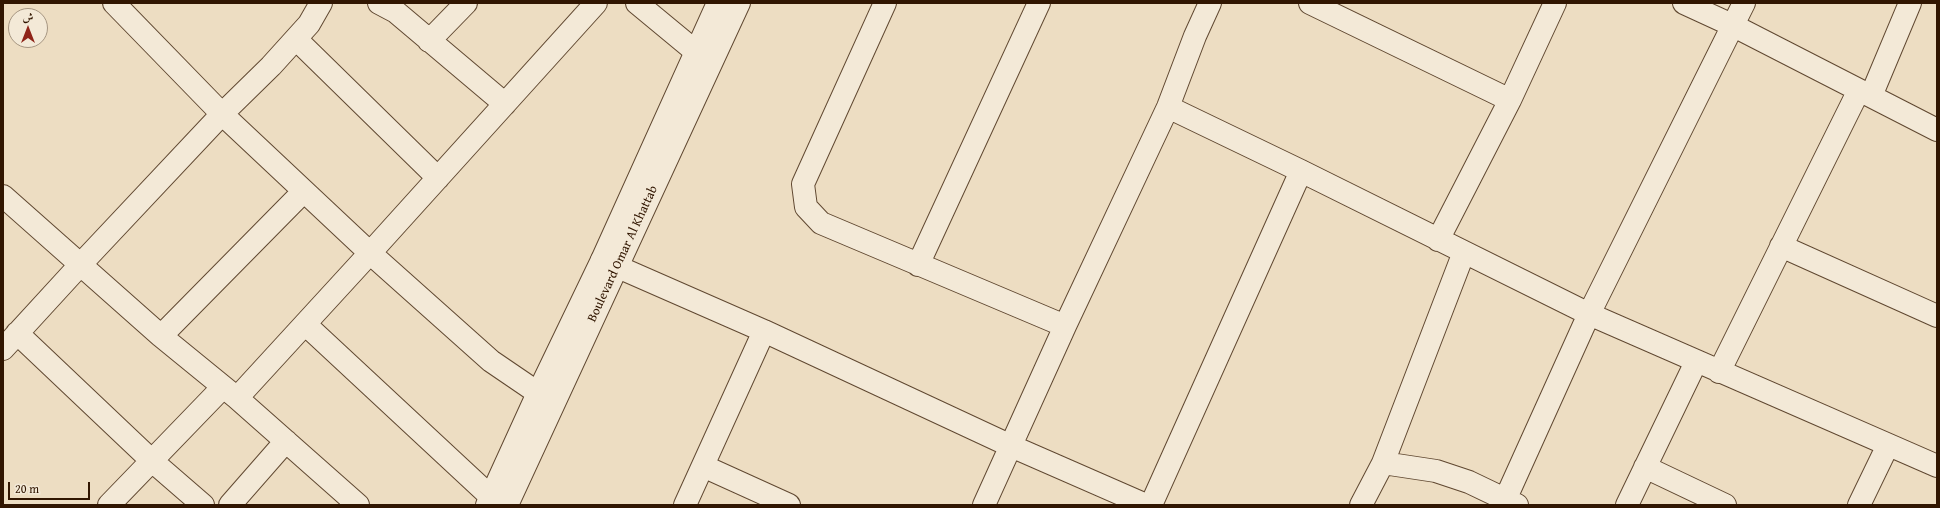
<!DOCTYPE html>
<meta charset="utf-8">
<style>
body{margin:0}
#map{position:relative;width:1940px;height:508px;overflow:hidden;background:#edddc2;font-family:"Gentium Book Plus",Amiri,serif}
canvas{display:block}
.frame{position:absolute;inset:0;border:4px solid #311601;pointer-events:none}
.north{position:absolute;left:8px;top:8px;width:40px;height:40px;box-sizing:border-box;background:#f3e9d7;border:1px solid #a59581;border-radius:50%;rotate:0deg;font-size:11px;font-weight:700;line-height:16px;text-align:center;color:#311601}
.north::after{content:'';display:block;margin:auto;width:14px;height:18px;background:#8f2418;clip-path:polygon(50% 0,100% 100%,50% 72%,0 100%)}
.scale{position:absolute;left:8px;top:482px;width:82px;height:18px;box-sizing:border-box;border:2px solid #311601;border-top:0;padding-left:5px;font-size:12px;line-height:14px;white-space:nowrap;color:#311601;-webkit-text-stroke:3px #f3e9d7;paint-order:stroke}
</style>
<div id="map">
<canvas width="1940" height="508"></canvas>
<div class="frame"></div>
<div class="north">ش</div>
<div class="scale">20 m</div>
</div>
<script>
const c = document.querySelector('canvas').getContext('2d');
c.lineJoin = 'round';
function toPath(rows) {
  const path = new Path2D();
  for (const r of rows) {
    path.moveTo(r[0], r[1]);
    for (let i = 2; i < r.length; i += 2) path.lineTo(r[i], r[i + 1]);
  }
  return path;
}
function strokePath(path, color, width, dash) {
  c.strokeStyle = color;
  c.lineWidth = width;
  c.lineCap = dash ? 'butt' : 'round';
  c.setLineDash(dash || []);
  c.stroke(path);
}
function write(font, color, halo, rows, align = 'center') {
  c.font = font + ' "Gentium Book Plus",serif';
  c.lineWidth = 3.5;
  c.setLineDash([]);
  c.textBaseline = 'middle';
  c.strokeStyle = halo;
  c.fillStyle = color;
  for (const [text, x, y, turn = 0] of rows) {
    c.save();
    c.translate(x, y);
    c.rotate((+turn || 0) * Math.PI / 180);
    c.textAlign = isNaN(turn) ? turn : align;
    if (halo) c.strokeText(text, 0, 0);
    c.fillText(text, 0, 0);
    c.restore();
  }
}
const minor = toPath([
 [114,3,222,114,370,253,491,361,538,393],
 [379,3,396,12,505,104],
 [637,3,695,51],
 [885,3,803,184,806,207,821,223,1065,326],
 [1310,3,1510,100],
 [1684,3,1734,26,1937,130],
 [296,39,438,178],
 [429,41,466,3],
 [1871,96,1910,3],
 [1168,107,1301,171,1589,314,1937,466],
 [3,196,161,336,237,398,358,505],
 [1438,240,1510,100,1555,3],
 [1781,246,1937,316],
 [602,260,764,331,1011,446,1146,505],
 [918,265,1039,3],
 [305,324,491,497],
 [17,333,151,460,203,505],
 [161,336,304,191],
 [3,349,80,265,222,114,271,66,309,24,321,3],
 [1719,372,1859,90],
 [237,398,370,253,596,3],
 [1383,463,1464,252],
 [703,466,789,505],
 [1645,467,1725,505],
 [1505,500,1589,314,1744,3],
 [109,505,223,387],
 [230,505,286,441],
 [685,505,764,331],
 [984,505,1065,326,1168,107,1195,36,1210,3],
 [1151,505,1301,171],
 [1361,505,1383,463,1436,471,1469,482,1517,505],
 [1627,505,1696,362],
 [1859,505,1888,445]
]);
const tertiary = toPath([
 [487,505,538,393,602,260,718,3],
 [507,505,739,3]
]);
const streetNames = [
 ["Boulevard Omar Al Khattab",623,254,-65]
];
strokePath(minor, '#604831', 24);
strokePath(tertiary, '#604831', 24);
strokePath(minor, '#f3e9d7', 22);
strokePath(tertiary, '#f3e9d7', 22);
write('13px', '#311601', '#f3e9d7', streetNames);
</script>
